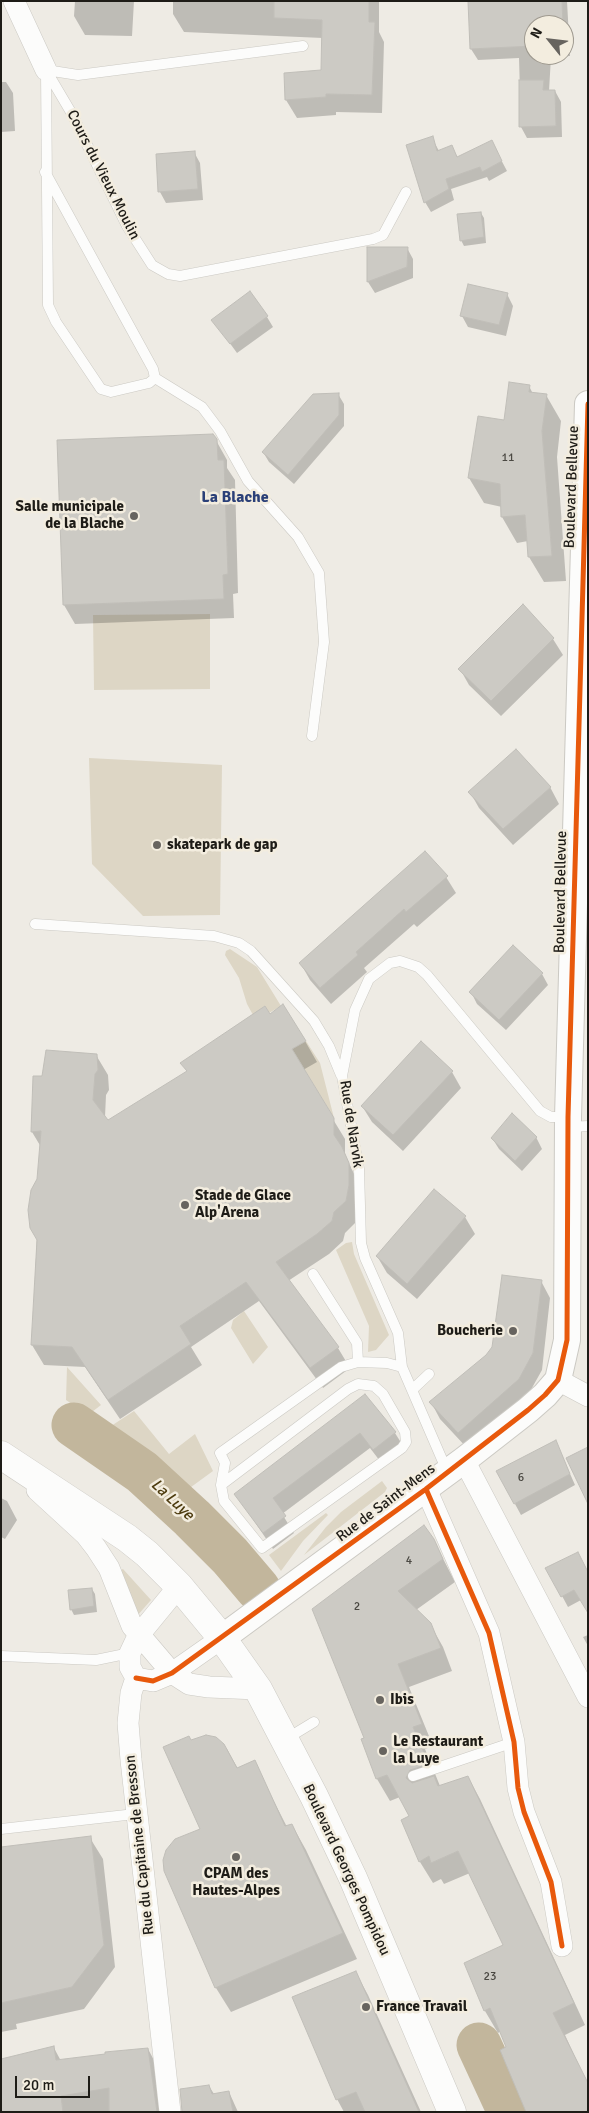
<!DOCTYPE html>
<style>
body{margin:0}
#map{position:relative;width:589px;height:2113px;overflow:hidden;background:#eeebe4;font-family:Signika,sans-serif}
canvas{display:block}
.frame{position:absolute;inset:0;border:2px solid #1e1c17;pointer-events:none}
.north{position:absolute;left:524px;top:15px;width:50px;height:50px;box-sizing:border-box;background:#f3eddf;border:1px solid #9e998f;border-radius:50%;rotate:299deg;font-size:14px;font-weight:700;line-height:20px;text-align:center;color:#1e1c17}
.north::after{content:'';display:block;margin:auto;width:18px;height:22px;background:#67645f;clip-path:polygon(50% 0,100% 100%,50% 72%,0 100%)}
.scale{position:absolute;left:15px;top:2076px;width:75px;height:22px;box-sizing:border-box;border:2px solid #1e1c17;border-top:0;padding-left:6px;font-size:15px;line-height:18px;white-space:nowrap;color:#1e1c17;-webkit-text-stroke:4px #f3eddf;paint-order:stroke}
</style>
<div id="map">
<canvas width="589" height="2113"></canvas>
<div class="frame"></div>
<div class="north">N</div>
<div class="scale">20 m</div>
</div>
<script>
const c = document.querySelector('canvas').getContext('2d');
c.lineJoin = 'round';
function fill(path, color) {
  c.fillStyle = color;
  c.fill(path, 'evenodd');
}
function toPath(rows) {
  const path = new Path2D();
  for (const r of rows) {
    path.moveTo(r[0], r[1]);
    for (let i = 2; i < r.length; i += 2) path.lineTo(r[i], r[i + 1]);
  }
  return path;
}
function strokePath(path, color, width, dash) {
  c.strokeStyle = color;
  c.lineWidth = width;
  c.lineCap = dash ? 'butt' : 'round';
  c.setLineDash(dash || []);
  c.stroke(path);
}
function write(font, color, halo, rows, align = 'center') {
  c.font = font + ' Signika,sans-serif';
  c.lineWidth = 5;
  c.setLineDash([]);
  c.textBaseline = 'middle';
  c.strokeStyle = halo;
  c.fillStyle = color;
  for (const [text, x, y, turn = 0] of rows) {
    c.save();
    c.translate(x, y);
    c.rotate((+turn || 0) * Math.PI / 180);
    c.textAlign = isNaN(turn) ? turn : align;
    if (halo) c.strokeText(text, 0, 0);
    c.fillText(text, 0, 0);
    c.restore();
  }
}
const green = toPath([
 [210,614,210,689,94,690,93,615],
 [89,758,222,765,220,915,143,916,92,864],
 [230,949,257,967,281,1006,269,1013,265,1006,253,1015,247,1004,239,978,225,955,226,951],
 [306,1041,320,1063,334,1118,292,1049],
 [352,1242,354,1254,389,1335,376,1350,368,1352,369,1326,336,1250,346,1243],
 [244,1311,268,1347,253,1364,231,1328,233,1320],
 [67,1367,101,1405,88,1415,66,1400],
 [134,1411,169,1454,195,1434,213,1471,187,1490,108,1428],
 [382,1481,387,1488,385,1492,304,1555,326,1527,341,1512],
 [326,1513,328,1515,303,1541,281,1571,269,1555],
 [123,1569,151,1600,137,1616,119,1571]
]);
const shadow = toPath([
 [75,1,134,1,132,36,85,35,74,16],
 [173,1,379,1,379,32,384,42,382,113,336,112,336,115,297,118,286,100,323,71,323,38,184,32,173,14],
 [469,1,567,1,570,56,551,57,549,91,555,91,561,102,562,137,527,138,521,127,519,58,478,60,471,49],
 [534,25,564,25,564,55,534,55],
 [1,82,6,82,13,93,15,131,1,132],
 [432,138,439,151,452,147,458,158,497,152,507,171,489,181,487,177,451,189,454,200,431,212,425,202],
 [194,152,200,163,203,200,166,203,160,192],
 [481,213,484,218,486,243,464,246,461,240],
 [369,248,407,248,413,259,413,278,375,293,368,282],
 [507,294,513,306,506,336,468,327,462,316],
 [267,317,273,327,237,353,213,320],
 [529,386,533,394,546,395,561,421,557,457,566,581,544,582,529,557,528,541,517,543,502,517,502,507,484,503,469,478],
 [338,394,344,404,344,426,294,484,269,462,263,452],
 [213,435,227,460,227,468,235,480,238,593,233,594,234,618,75,624,64,605],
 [523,606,553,639,563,655,501,716,469,685,460,669],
 [550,787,559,804,513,845,479,808,470,792],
 [446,877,456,893,417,927,414,924,364,968,367,972,331,1004,310,980,301,964],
 [542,974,548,985,506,1030,477,1004,471,992],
 [270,1015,305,1041,317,1062,303,1070,345,1139,345,1154,359,1185,357,1221,345,1233,343,1241,329,1254,288,1281,338,1348,350,1368,323,1388,259,1301,191,1347,202,1365,120,1419,85,1367,44,1365,32,1345,41,1147,32,1132,43,1077,96,1055,108,1075,109,1090,106,1095,105,1117,108,1122,187,1072,182,1063],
 [452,1072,461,1088,403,1151,372,1122,362,1106],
 [536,1137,542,1149,522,1171,499,1149,492,1138],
 [435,1191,465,1217,475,1234,417,1299,387,1273,377,1256],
 [541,1281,550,1298,542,1370,528,1395,468,1449,440,1419,431,1402,487,1356],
 [365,1396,395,1433,405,1449,383,1465,370,1448,282,1514,294,1533,273,1549,236,1494],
 [556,1442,575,1485,521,1515,515,1504],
 [1,1498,7,1501,17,1520,5,1539,1,1537],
 [433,1539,455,1582,416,1610,430,1624,443,1647,452,1671,409,1687,433,1746,425,1749,440,1786,468,1777,480,1799,585,2025,565,2035,588,2085,507,2047,501,2031,498,2033,485,2011,465,1963,504,1945,470,1873,444,1884,441,1879,433,1883,420,1862,403,1820,410,1817,400,1797,390,1801,377,1779,363,1740,366,1738,314,1609],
 [577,1554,581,1600,568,1607,547,1568],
 [92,1589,95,1594,97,1612,74,1615,71,1609],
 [588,1635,588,1646,583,1637],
 [191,1742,227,1749,238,1769,254,1762,287,1827,292,1825,306,1850,357,1959,231,2012,216,1988,165,1870,202,1829],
 [90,1838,103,1859,115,1967,84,2009,16,2024,17,2029,1,2032,1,1848],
 [356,1973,368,1995,421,2112,344,2112,337,2099],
 [54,2048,61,2061,148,2049,156,2064,163,2112,1,2112],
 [209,2086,214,2094,229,2092,238,2112,183,2112]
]);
const river = toPath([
 [74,1425,142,1472,192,1518,230,1556,258,1589],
 [479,2045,510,2112]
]);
const building = toPath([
 [274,1,369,1,369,22,375,22,372,95,326,94,326,97,285,100,284,73,321,70,322,20,274,18,274,1],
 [468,1,562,1,563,25,534,25,534,46,470,49,468,1],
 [519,80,544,80,543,90,555,90,556,126,519,127,519,80],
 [433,136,437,151,452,145,457,157,492,140,502,161,482,172,480,167,446,179,449,189,424,203,406,145,433,136],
 [195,151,198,189,158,192,156,154,195,151],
 [481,212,484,237,460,241,457,214,481,212],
 [367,247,408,247,407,267,367,282,367,247],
 [468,284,508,293,499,325,460,316,468,284],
 [250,291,268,316,230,344,211,320,250,291],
 [509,382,530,385,529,392,547,394,542,431,552,556,528,557,525,515,501,517,500,484,468,478,478,416,504,420,509,382],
 [339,393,339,415,288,475,262,452,313,394,339,393],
 [213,434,217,439,218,460,224,460,228,574,223,575,224,599,63,605,57,440,213,434],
 [523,604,554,638,491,701,458,669,523,604],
 [516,749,551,787,503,829,468,792,516,749],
 [425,851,448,876,406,912,404,909,356,952,358,955,320,988,299,963,425,851],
 [513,945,543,973,499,1020,469,992,513,945],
 [283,1004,306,1041,292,1049,334,1118,334,1135,342,1147,349,1163,349,1185,346,1201,334,1212,332,1221,317,1234,276,1262,339,1347,310,1368,246,1282,180,1326,191,1344,108,1400,72,1347,31,1345,37,1240,30,1228,28,1210,31,1190,37,1179,41,1131,31,1132,33,1076,42,1076,46,1050,97,1054,98,1070,95,1074,93,1100,108,1120,187,1071,180,1063,265,1006,270,1014,283,1004],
 [421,1041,453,1071,393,1135,361,1106,421,1041],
 [512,1113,537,1137,515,1161,491,1138,512,1113],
 [434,1189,466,1216,407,1284,376,1256,434,1189],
 [502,1275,542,1280,533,1353,519,1379,458,1433,429,1402,486,1355,492,1347,502,1275],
 [365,1394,396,1432,373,1450,360,1433,273,1498,286,1516,263,1533,234,1494,365,1394],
 [556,1440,570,1474,514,1504,496,1471,556,1440],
 [588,1447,588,1504,566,1458,588,1447],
 [424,1525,434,1539,443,1559,398,1591,431,1623,441,1648,398,1664,422,1724,413,1727,429,1764,410,1770,406,1778,412,1783,434,1776,438,1786,468,1776,574,2003,553,2013,588,2083,588,2112,526,2112,500,2050,506,2047,490,2008,484,2011,464,1963,503,1945,458,1851,431,1863,429,1856,419,1862,401,1820,409,1816,387,1775,376,1779,361,1739,364,1738,312,1609,424,1525],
 [578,1552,588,1572,588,1613,574,1590,561,1597,545,1568,578,1552],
 [92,1588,94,1606,70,1610,68,1590,92,1588],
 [206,1735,216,1737,224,1744,237,1768,255,1760,285,1826,292,1824,343,1933,215,1988,164,1871,163,1860,166,1850,175,1839,200,1829,163,1747,189,1736,191,1740,206,1735],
 [91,1836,104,1945,72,1987,1,2003,1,1847,91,1836],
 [356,1971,419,2112,365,2112,356,2092,336,2100,292,1997,356,1971],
 [54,2046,56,2060,105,2054,105,2052,148,2048,157,2112,109,2112,109,2088,61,2096,63,2112,1,2112,1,2059,54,2046],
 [209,2085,212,2094,229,2091,233,2112,182,2112,180,2089,209,2085]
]);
const service = toPath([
 [46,70,72,114,127,226,152,265,168,274,180,276,373,239,383,235,406,192],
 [46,70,78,75,303,46],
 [46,71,48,305,56,322,101,389,111,392,149,383,155,378],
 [45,172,153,369,155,378,202,407,220,431,248,481,298,537,319,573,324,642,312,736],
 [35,924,214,936,239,943,251,951,314,1021,329,1046,341,1075],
 [569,1127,588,1126],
 [313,1274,357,1343,358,1362],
 [412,1390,429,1374],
 [447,1471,402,1367,398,1333,365,1258,361,1243,359,1169,342,1076,355,1010,369,979,390,963,400,961,418,967,427,975,540,1111,551,1117,568,1117],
 [221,1485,348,1389,358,1384,374,1386,383,1394,405,1432,406,1442,402,1448,262,1548,224,1501,221,1485,225,1463,220,1453,341,1367,358,1362,387,1363,402,1367],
 [1,1656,96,1660,130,1653],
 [286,1739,314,1722],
 [413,1776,514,1742],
 [1,1829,135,1814]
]);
const minor = toPath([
 [14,1,46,70],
 [558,1380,588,1396],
 [464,1460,588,1697],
 [426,1489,489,1633,514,1742,518,1788,524,1812,551,1882,562,1946],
 [37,1490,86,1535,96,1548,109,1568,132,1626,172,1673,189,1684,209,1687,258,1689],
 [136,1678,131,1693,128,1723,131,1760,170,2112],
 [136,1678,130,1667,130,1653,138,1636,179,1586],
 [136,1678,153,1681,172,1673,222,1638]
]);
const tertiary = toPath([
 [222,1638,464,1460,528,1410,545,1395,558,1380,567,1340,568,1117,588,404]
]);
const primary = toPath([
 [1,1455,127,1538,147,1554,179,1586,222,1638,258,1689,314,1796,353,1878,452,2112]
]);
const cycleway = toPath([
 [426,1489,489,1633,514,1742,518,1788,524,1812,551,1882,562,1946],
 [136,1678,153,1681,172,1673,426,1489,528,1410,545,1395,558,1380,567,1340,568,1117,588,404]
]);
const markers = [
 [134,516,5,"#67645f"],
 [157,845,5,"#67645f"],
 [185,1205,5,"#67645f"],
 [513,1331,5,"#67645f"],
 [380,1700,5,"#67645f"],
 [383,1751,5,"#67645f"],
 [236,1857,5,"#67645f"],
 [366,2007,5,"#67645f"]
];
const numberNames = [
 ["11",508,458],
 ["6",521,1478],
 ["4",409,1561],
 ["2",357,1607],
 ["23",490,1977]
];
const streetNames = [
 ["Cours du Vieux Moulin",103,175,63],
 ["Boulevard Bellevue",572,487,-88],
 ["Boulevard Bellevue",561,892,-89],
 ["Rue de Narvik",351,1124,81],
 ["Rue de Saint-Mens",386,1503,-37],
 ["Rue du Capitaine de Bresson",140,1845,-96],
 ["Boulevard Georges Pompidou",346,1870,65]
];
const poiNames = [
 ["Salle municipale",124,507,"right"],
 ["de la Blache",124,524,"right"],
 ["skatepark de gap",167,845],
 ["Stade de Glace",195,1196],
 ["Alp'Arena",195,1213],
 ["Boucherie",503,1331,"right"],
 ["Ibis",390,1700],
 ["Le Restaurant",393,1742],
 ["la Luye",393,1759],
 ["CPAM des",236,1874,"center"],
 ["Hautes-Alpes",236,1891,"center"],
 ["France Travail",376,2007]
];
const neighbourhoodNames = [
 ["La Blache",235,498]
];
const waterNames = [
 ["La Luye",172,1500,43]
];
fill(green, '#ddd6c5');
fill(shadow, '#0003');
strokePath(river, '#c2b69c', 45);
fill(building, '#cccac4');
strokePath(building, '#c0beb8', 1);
strokePath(service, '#cbc9c3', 11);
strokePath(minor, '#cbc9c3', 22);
strokePath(tertiary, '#cbc9c3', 28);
strokePath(primary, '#cbc9c3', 29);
strokePath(service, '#fcfcfb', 10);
strokePath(minor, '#fcfcfb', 21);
strokePath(tertiary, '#fcfcfb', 26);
strokePath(primary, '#fcfcfb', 28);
strokePath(cycleway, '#e8590c', 5);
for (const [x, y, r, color] of markers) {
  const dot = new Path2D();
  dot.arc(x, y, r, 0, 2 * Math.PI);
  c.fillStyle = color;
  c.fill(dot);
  strokePath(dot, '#f3eddf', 2);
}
write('12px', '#4a4842', null, numberNames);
write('15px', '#1e1c17', '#f3eddf', streetNames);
write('bold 15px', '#1e1c17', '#f3eddf', poiNames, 'left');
write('bold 16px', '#2b4078', '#f3eddf', neighbourhoodNames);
write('italic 16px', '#4d3b0e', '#f3eddf', waterNames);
</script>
